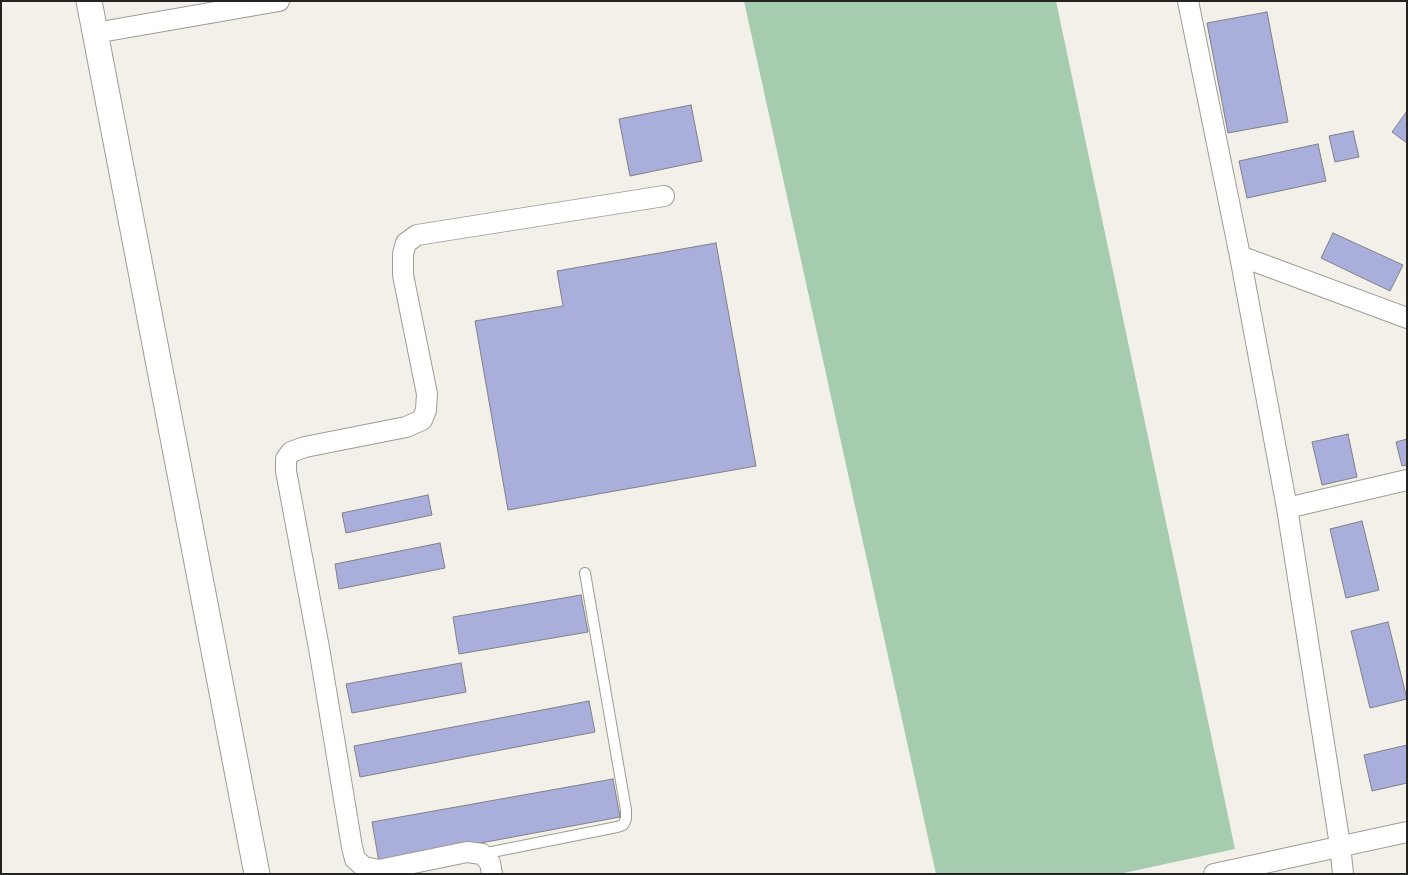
<!DOCTYPE html>
<style>
body{margin:0}
#map{position:relative;width:1408px;height:875px;overflow:hidden;background:#f3f0e9;font-family:"Asap Condensed",sans-serif}
canvas{display:block}
.frame{position:absolute;inset:0;border:2px solid #252321;pointer-events:none}
</style>
<div id="map">
<canvas width="1408" height="875"></canvas>
<div class="frame"></div>
</div>
<script>
const c = document.querySelector('canvas').getContext('2d');
c.lineJoin = 'round';
function fill(path, color) {
  c.fillStyle = color;
  c.fill(path, 'evenodd');
}
function toPath(rows) {
  const path = new Path2D();
  for (const r of rows) {
    path.moveTo(r[0], r[1]);
    for (let i = 2; i < r.length; i += 2) path.lineTo(r[i], r[i + 1]);
  }
  return path;
}
function strokePath(path, color, width, dash) {
  c.strokeStyle = color;
  c.lineWidth = width;
  c.lineCap = dash ? 'butt' : 'round';
  c.setLineDash(dash || []);
  c.stroke(path);
}
const green = toPath([
 [744,1,1056,1,1235,849,1119,874,936,874]
]);
const building = toPath([
 [1267,12,1288,122,1228,133,1207,23,1267,12],
 [691,105,702,161,630,176,619,119,691,105],
 [1407,111,1407,143,1392,132,1407,111],
 [1353,131,1359,157,1335,162,1329,136,1353,131],
 [1318,144,1326,181,1247,198,1239,161,1318,144],
 [1333,233,1403,265,1390,291,1321,258,1333,233],
 [716,243,756,466,508,510,475,321,563,306,557,271,716,243],
 [1348,434,1357,477,1322,485,1312,442,1348,434],
 [1407,439,1407,465,1402,466,1396,442,1407,439],
 [428,495,432,515,346,533,342,513,428,495],
 [1362,521,1379,590,1346,598,1330,529,1362,521],
 [440,543,445,568,339,589,335,564,440,543],
 [581,595,588,632,459,654,453,617,581,595],
 [1388,622,1407,699,1370,708,1351,631,1388,622],
 [461,663,466,692,352,713,346,684,461,663],
 [589,701,595,732,360,777,354,746,589,701],
 [1407,745,1407,783,1372,791,1364,755,1407,745],
 [613,779,620,817,379,862,372,822,613,779]
]);
const service = toPath([
 [482,854,617,827,623,825,626,819,626,810,585,573]
]);
const minor = toPath([
 [1188,1,1240,256,1287,508,1340,845,1343,874],
 [95,33,279,1],
 [1240,256,1407,318],
 [1287,508,1407,480],
 [492,874,490,863,482,854,467,852,379,870,364,867,355,859,352,847,319,648,286,471,286,459,291,452,305,447,406,427,422,420,426,410,427,394,403,275,403,254,406,243,417,235,664,196],
 [1214,874,1407,832]
]);
const tertiary = toPath([
 [89,1,257,874]
]);
fill(green, '#a6ccaf');
fill(building, '#aaaedb');
strokePath(building, '#7f8087', 1);
strokePath(service, '#9f9c95', 12);
strokePath(minor, '#9f9c95', 22);
strokePath(tertiary, '#9f9c95', 27);
strokePath(service, '#fff', 10);
strokePath(minor, '#fff', 20);
strokePath(tertiary, '#fff', 25);
</script>
